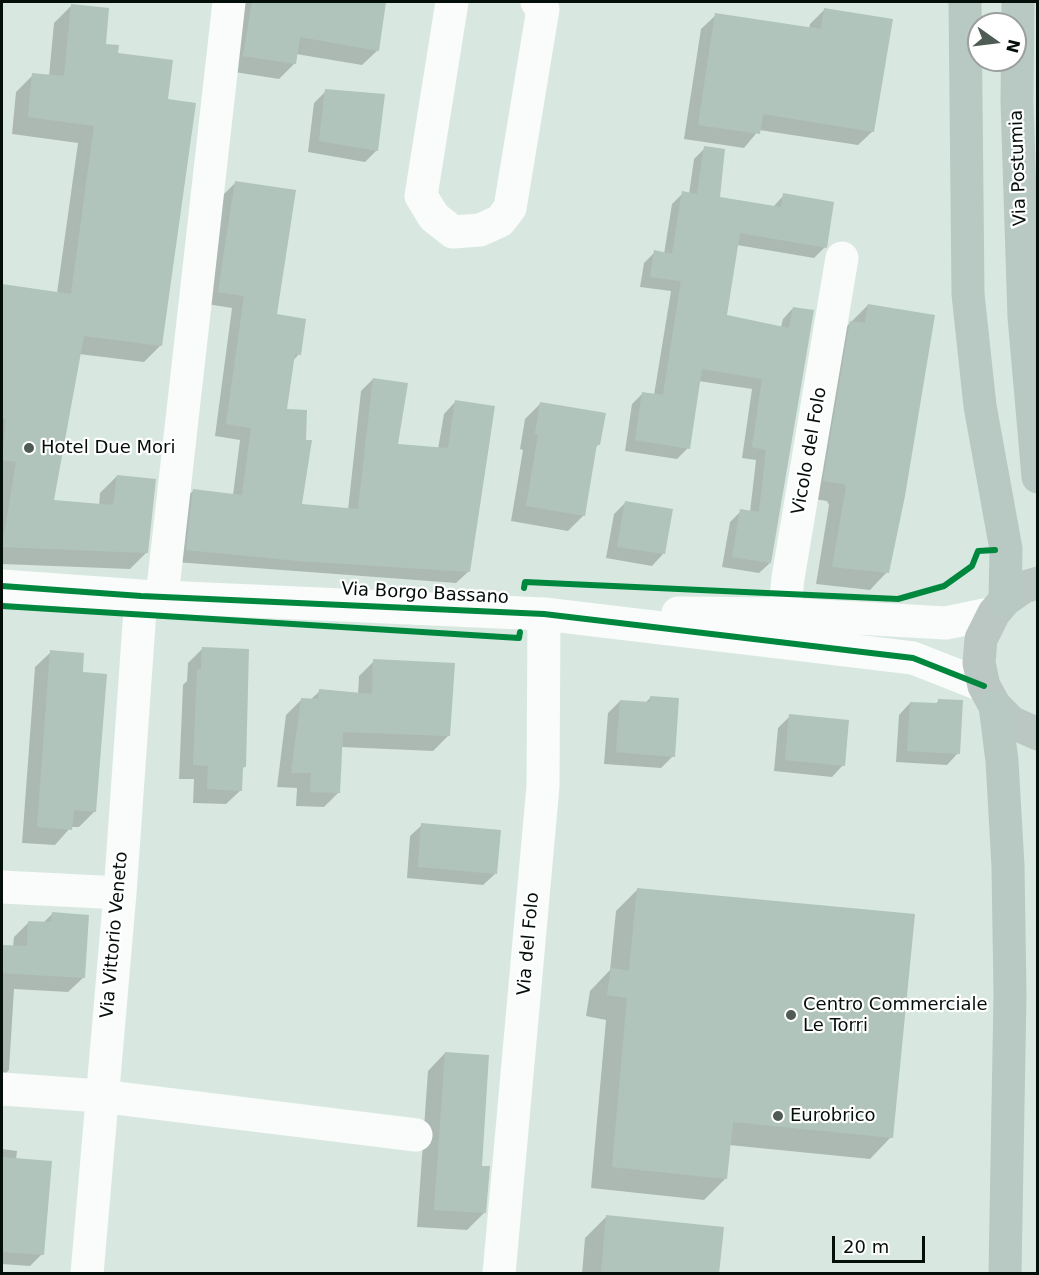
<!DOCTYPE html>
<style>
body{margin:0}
#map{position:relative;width:1039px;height:1275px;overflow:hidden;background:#d8e8e0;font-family:"DejaVu Sans",sans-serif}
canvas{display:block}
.frame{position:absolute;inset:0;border:3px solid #050f0a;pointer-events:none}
.north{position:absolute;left:967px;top:12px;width:60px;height:60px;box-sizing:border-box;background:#fff;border:2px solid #9b9f9d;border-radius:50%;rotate:104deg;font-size:16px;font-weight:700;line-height:24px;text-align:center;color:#050f0a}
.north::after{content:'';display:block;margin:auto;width:21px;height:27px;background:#4f5b55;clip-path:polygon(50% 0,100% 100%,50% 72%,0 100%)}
.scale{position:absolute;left:832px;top:1236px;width:93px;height:27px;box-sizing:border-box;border:3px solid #050f0a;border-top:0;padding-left:8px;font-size:18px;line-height:21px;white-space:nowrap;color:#050f0a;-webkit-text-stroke:4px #fff;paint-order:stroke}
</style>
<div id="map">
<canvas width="1039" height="1275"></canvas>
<div class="frame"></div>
<div class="north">N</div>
<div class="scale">20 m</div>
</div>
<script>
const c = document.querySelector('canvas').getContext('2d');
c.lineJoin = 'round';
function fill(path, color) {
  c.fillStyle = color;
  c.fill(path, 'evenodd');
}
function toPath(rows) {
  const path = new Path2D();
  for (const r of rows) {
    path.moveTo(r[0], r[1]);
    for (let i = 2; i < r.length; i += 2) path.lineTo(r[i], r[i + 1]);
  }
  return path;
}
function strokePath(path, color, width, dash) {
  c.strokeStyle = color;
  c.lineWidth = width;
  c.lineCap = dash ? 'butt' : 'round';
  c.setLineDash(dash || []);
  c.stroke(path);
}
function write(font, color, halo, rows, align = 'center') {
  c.font = font + ' "DejaVu Sans",sans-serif';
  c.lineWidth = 4.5;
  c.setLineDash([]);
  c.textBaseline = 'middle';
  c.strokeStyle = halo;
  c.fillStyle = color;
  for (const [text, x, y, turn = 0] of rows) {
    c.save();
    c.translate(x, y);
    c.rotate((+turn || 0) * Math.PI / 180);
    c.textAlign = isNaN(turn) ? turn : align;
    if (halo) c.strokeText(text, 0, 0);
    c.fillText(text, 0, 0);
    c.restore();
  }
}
const shadow = toPath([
 [247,2,385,2,378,50,362,65,296,54,295,63,279,79,228,71,238,10],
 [71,6,104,45,166,100,161,345,144,362,79,354,53,502,99,506,100,493,117,476,147,552,130,569,2,564,2,286,57,293,78,143,12,134,16,92,33,75,49,76,54,23],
 [825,9,873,131,858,145,759,130,744,148,684,139,701,29,716,15,809,29,810,24],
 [326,91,377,150,365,162,308,152,314,103],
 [705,148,718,199,773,207,784,195,825,247,814,258,737,245,726,316,781,327,783,319,793,308,770,563,759,573,722,567,730,522,741,511,750,512,756,460,742,458,752,389,698,381,688,448,677,459,625,451,632,404,643,393,654,395,671,291,640,287,644,263,655,252,664,254,672,204,683,193,689,194,694,159],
 [235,183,276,315,299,354,292,362,286,410,301,505,348,510,361,391,373,379,397,445,438,449,444,414,456,401,469,571,456,583,175,562,181,502,194,490,233,495,240,440,215,436,232,308,207,304,223,195],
 [868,305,887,572,870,590,816,584,829,505,827,501,807,498,833,340],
 [541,403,599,444,595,448,584,515,568,531,511,521,523,450,520,449,525,419],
 [625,503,663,554,652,566,606,558,614,514],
 [202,649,244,767,241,770,241,790,226,804,193,803,194,779,179,779,183,685,187,681,188,663],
 [51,652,81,673,94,812,79,827,71,827,55,845,22,843,35,667],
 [374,661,448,736,433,751,341,747,339,792,324,807,296,806,297,788,277,787,286,715,302,699,310,700,320,691,358,694,359,676],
 [651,697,673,756,661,768,604,764,608,713,620,701,645,703],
 [939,700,958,753,947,765,896,762,899,715,910,703,935,705],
 [790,716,843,765,832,777,774,771,778,728],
 [422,825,495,874,483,885,407,878,410,836],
 [638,889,891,1137,870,1159,729,1145,725,1179,704,1200,591,1188,606,1020,586,1016,590,991,610,970,616,911],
 [52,914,84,977,68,992,14,989,9,1070,2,1077,2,946,13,947,14,937,29,922,43,923],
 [445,1053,480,1167,484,1213,467,1230,417,1227,428,1071],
 [2,1149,17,1151,16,1160,42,1254,30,1266,2,1264],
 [607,1216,718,1274,582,1274,585,1238]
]);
const building = toPath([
 [252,2,386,2,379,51,300,37,296,64,243,56],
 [71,4,109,8,106,44,119,45,118,53,173,60,168,99,196,103,162,346,84,336,54,500,113,505,117,475,156,479,148,553,2,547,16,462,2,460,6,419,2,418,2,284,71,294,94,126,28,117,32,73,64,76],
 [824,8,893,19,874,132,763,114,760,134,698,125,715,13,821,29],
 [325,89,385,94,378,151,319,141],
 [704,146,725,149,720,197,781,207,783,193,834,202,827,248,740,233,727,315,789,328,793,307,814,310,771,563,732,557,740,509,759,512,766,450,752,447,762,379,702,369,690,449,635,440,642,392,663,395,681,281,650,277,654,250,672,254,682,191,697,194],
 [235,181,296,190,277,314,306,319,301,355,295,354,287,409,307,410,306,440,312,440,302,504,358,509,373,378,408,383,398,444,448,448,455,400,495,406,470,572,299,561,186,550,193,489,242,495,251,428,226,424,244,296,218,292],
 [868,304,935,315,905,496,889,573,832,567,846,487,844,484,823,481,850,321,865,323],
 [540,402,606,413,600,445,597,444,585,516,526,506,538,435,535,434],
 [625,501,673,509,665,554,617,547],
 [202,647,249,649,246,767,243,767,242,791,207,789,208,766,193,765,197,669,201,669],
 [50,650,84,653,83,672,107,674,96,812,74,810,72,830,37,827],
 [373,659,455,663,450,736,343,732,340,793,310,792,311,773,291,773,301,698,318,699,319,689,372,694],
 [650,696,679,698,675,757,616,752,620,700,650,702],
 [938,699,963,700,960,754,907,751,910,702,938,703],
 [789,714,849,720,845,766,785,760],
 [421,823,501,830,497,874,418,867],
 [637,888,915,914,893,1138,733,1122,727,1179,612,1167,627,998,607,995,611,968,629,971],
 [52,912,89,915,85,978,2,973,2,945,27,946,28,921,51,922],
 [445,1052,489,1055,482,1166,490,1166,486,1213,434,1210],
 [2,1157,52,1161,44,1255,2,1252],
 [606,1215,724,1227,719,1274,601,1274]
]);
const minor = toPath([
 [452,2,421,196,434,217,453,232,480,230,500,221,510,208,543,9,537,2],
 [2,586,141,596,544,614,913,658,984,686],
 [162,597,229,2],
 [678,613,784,614,946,623,994,613],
 [782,636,788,578,842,258],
 [2,887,120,893],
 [2,1089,100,1096,416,1135],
 [87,1274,120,893,141,596],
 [499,1274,543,786,544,614]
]);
const major = toPath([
 [1038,583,1024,587,1005,600,994,613,981,639,979,663,984,686,995,706,1011,722,1038,734]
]);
const highway = toPath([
 [965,2,968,294,980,406,1006,549,1005,600],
 [1018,2,1017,102,1024,317,1038,477],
 [995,706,1002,761,1008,866,1010,995,1005,1274]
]);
const cycleway = toPath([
 [2,586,141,596,544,614,913,658,984,686],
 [524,588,525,582,898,599,944,586,972,566,978,551,995,550],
 [2,606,519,638,520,632]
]);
const markers = [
 [29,448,6,"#4f5b55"],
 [791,1015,6,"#4f5b55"],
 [778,1116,6,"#4f5b55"]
];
const streetNames = [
 ["Via Postumia",1019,168,-92],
 ["Vicolo del Folo",810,451,-80],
 ["Via Borgo Bassano",425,594,3],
 ["Via Vittorio Veneto",115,935,-85],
 ["Via del Folo",529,944,-85]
];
const poiNames = [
 ["Hotel Due Mori",41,448],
 ["Centro Commerciale",803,1005],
 ["Le Torri",803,1026],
 ["Eurobrico",790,1116]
];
fill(shadow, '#0003');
fill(building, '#b0c4bb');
strokePath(minor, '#f9fcfa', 33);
strokePath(major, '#bbc7c2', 33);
strokePath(highway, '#b7c9c2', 33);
strokePath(cycleway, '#00873e', 6);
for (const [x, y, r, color] of markers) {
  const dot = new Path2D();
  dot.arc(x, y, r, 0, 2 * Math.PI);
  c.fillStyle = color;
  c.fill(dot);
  strokePath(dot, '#fff', 2);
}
write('18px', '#050f0a', '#fff', streetNames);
write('18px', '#050f0a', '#fff', poiNames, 'left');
</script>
